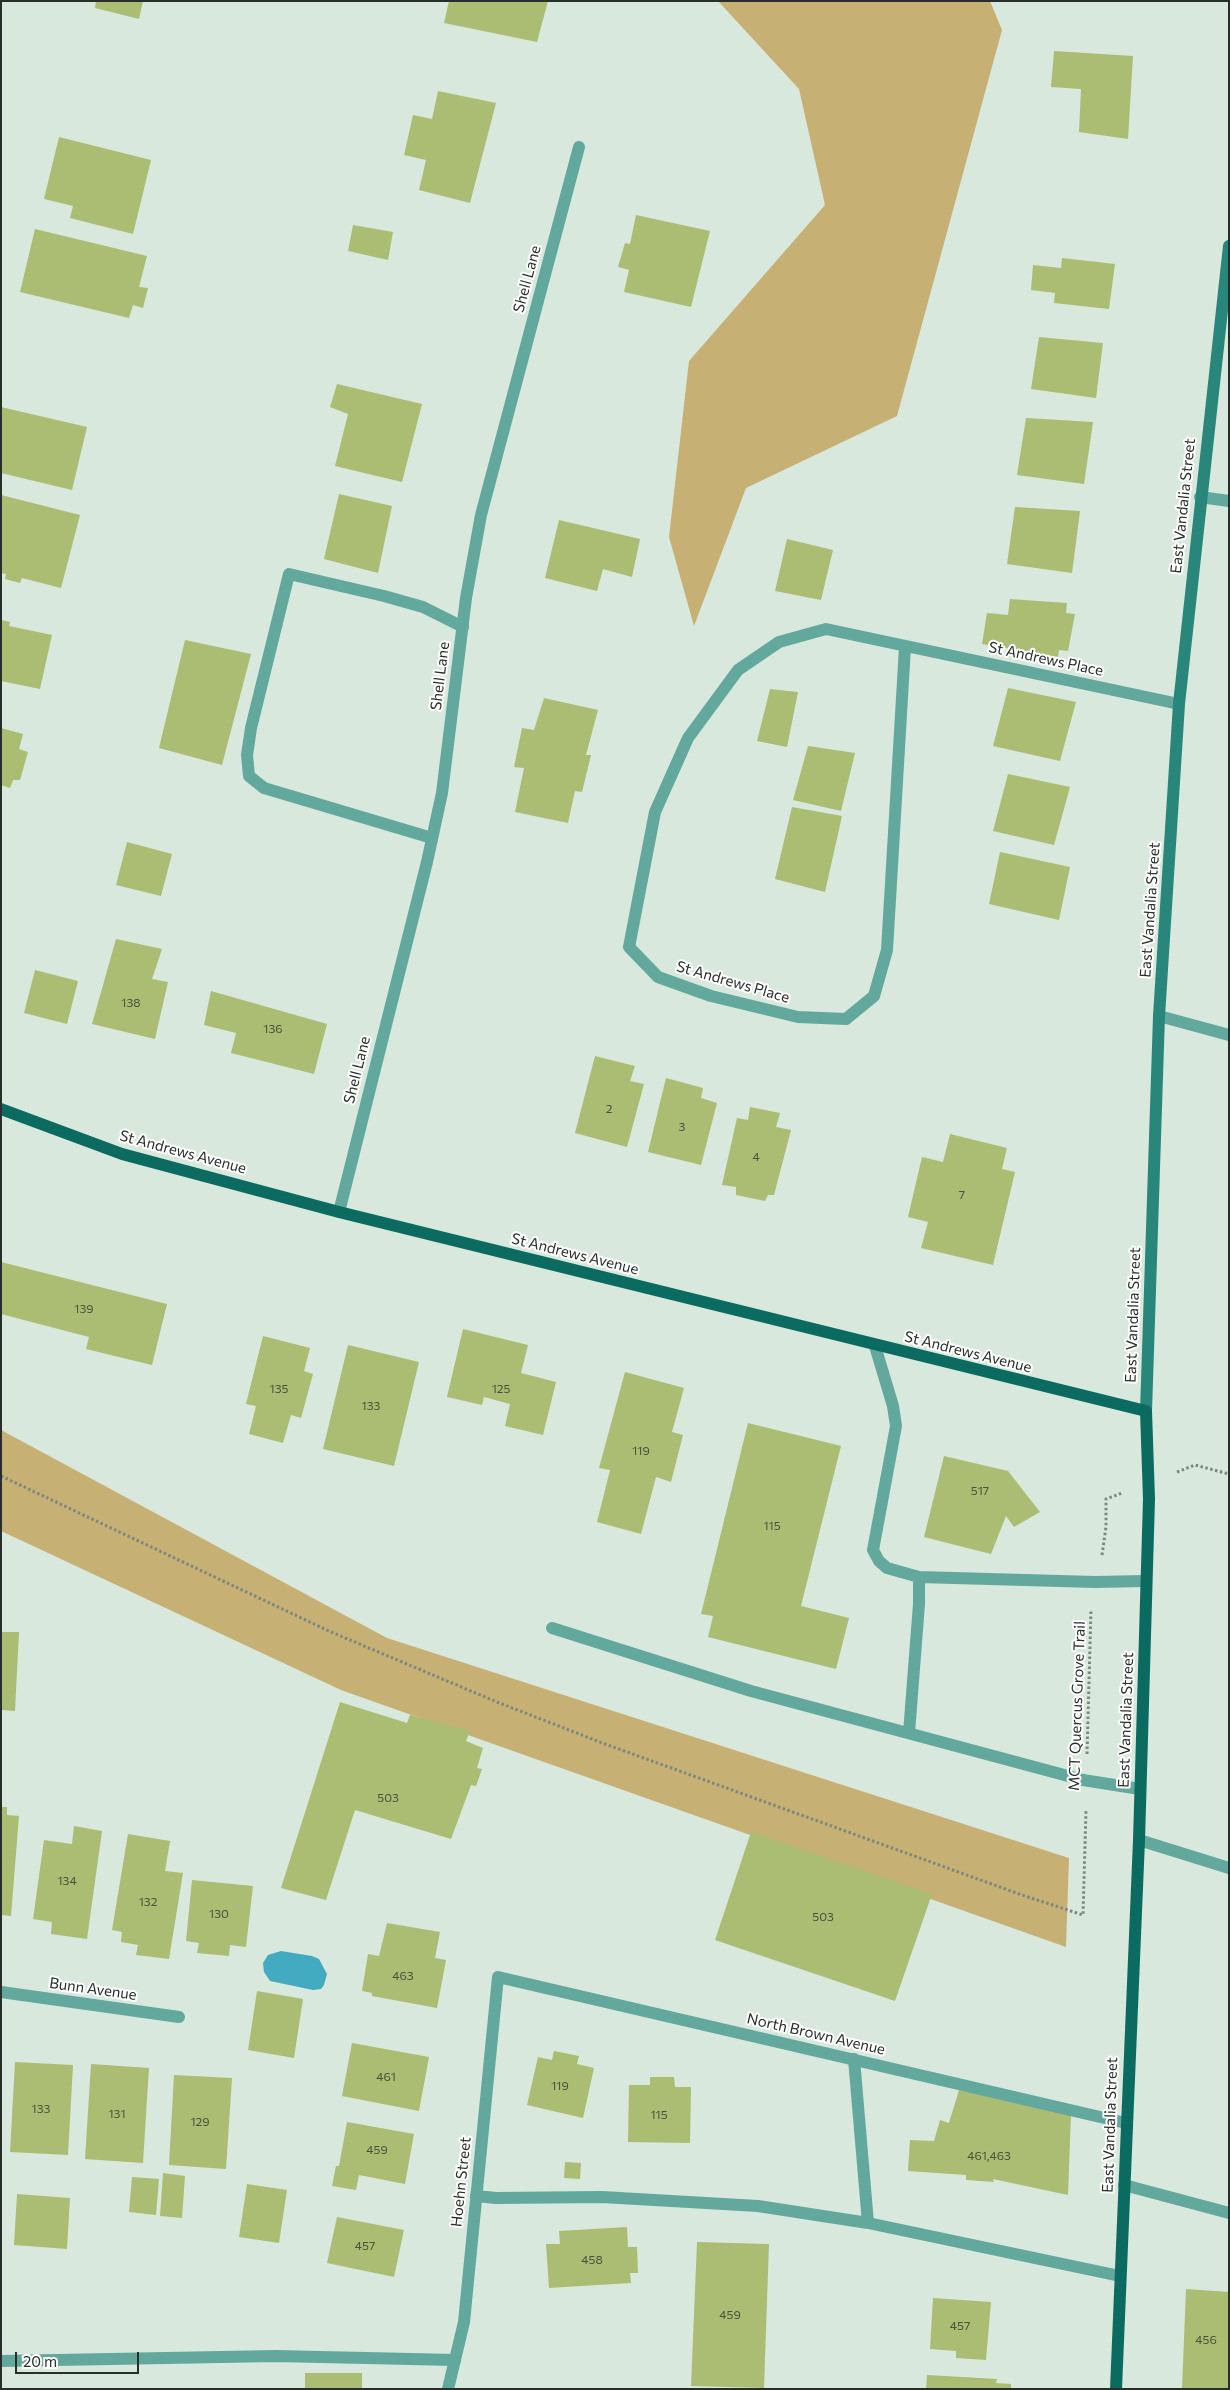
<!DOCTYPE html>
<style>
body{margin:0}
#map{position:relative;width:1230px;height:2390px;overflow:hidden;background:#d8e8dc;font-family:Commissioner,sans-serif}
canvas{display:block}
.frame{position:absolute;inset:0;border:2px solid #282e2a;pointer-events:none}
.scale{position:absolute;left:15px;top:2352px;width:124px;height:22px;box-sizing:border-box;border:2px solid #282e2a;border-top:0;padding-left:6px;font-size:15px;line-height:18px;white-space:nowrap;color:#282e2a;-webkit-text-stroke:4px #fff;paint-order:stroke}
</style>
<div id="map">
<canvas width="1230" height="2390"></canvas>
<div class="frame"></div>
<div class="scale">20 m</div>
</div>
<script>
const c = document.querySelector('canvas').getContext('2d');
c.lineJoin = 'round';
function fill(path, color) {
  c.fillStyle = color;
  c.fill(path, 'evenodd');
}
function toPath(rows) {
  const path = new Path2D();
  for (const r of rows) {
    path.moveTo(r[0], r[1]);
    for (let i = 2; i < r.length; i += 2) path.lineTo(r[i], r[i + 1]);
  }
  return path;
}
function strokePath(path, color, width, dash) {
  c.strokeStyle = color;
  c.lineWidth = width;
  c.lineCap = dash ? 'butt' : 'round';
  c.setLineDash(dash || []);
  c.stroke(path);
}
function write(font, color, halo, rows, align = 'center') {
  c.font = font + ' Commissioner,sans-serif';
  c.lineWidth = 4;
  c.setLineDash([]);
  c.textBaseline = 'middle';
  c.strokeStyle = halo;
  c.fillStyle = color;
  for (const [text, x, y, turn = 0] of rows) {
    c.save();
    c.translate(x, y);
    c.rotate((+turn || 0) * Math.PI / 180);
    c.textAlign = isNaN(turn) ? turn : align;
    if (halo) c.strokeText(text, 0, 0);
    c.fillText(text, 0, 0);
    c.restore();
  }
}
const green = toPath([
 [718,1,990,1,1002,30,897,416,746,488,694,626,669,537,689,361,825,205,799,89],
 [1,1430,387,1638,1069,1858,1066,1947,341,1690,1,1531]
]);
const water = toPath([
 [281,1951,312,1956,319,1959,327,1974,324,1985,321,1989,313,1990,270,1981,264,1972,263,1963,268,1955]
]);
const building = toPath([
 [96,1,143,1,139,19,95,8],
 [449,1,548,1,537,42,444,23],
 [1054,51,1133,56,1128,139,1079,132,1081,89,1051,87],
 [438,91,496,103,470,203,419,190,426,160,404,155,413,115,432,119],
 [59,137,151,160,133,234,70,218,73,206,44,199],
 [636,215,710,231,691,307,624,292,629,270,618,267,625,243,630,244],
 [353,225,393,232,388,260,348,251],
 [35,229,147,256,139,287,148,288,143,308,133,305,129,318,20,292],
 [1062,258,1115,264,1109,309,1054,303,1055,293,1031,290,1033,265,1061,268],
 [1039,337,1103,343,1096,398,1031,389],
 [337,384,422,404,402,482,335,466,348,414,330,407],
 [1,407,87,427,72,490,1,473],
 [1026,418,1093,422,1084,484,1017,475],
 [339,494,392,506,378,573,324,559],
 [1,495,80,515,61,588,22,578,20,583,5,579,6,574,1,573],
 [1015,507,1080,511,1072,573,1007,564],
 [559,520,640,539,632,577,603,569,597,591,545,578],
 [787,539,833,550,821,600,775,591],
 [1010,599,1067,603,1066,613,1075,614,1068,651,1059,650,1058,657,982,644,987,613,1008,615],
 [1,620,10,622,9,626,52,635,40,689,1,681],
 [185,640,251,654,222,765,159,748],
 [1008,688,1076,702,1060,761,993,746],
 [770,689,798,692,787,747,757,741],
 [544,698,598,710,586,755,591,755,582,792,575,791,568,823,515,812,524,768,514,767,522,728,534,730],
 [1,728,23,734,19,749,28,752,20,780,13,780,10,788,1,785],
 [808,746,855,753,841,811,793,800],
 [1008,774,1070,787,1054,845,993,831],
 [792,807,842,816,825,892,775,879],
 [127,842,172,854,161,896,116,885],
 [1000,852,1070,867,1059,920,989,904],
 [116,939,162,949,152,979,168,982,155,1039,92,1024],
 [35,970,78,981,67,1024,24,1013],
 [211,991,327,1024,314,1074,231,1053,236,1033,204,1025],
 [595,1056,635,1066,630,1081,644,1084,627,1147,575,1133],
 [666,1078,703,1088,701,1098,717,1103,701,1165,648,1152],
 [750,1107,780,1113,776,1127,791,1130,774,1195,768,1195,765,1201,736,1195,736,1187,722,1185,737,1118,748,1120],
 [950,1134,1007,1148,1002,1169,1015,1172,993,1265,921,1248,928,1222,908,1217,922,1157,943,1162],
 [1,1262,167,1304,152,1365,86,1349,89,1337,1,1314],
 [463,1329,528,1345,521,1373,556,1382,543,1435,505,1426,510,1404,484,1397,482,1405,447,1397],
 [263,1336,310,1348,304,1371,313,1374,301,1418,291,1415,283,1443,249,1434,256,1406,246,1404],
 [348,1345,419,1362,394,1466,323,1449],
 [625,1372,684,1388,672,1432,683,1435,671,1482,656,1477,641,1534,597,1522,610,1470,599,1468],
 [748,1423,841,1446,801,1606,849,1618,836,1669,708,1637,713,1616,701,1614],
 [944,1456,1008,1471,1040,1512,1014,1527,1006,1516,991,1554,924,1537],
 [1,1632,19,1632,15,1711,1,1710],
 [340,1702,407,1723,410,1715,470,1731,466,1741,483,1748,477,1768,482,1769,476,1786,471,1785,451,1839,355,1810,326,1900,281,1888],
 [1,1807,7,1807,7,1815,19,1816,11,1916,1,1915],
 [74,1826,102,1831,87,1939,51,1934,52,1922,33,1919,44,1840,72,1844],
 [751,1832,932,1894,895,2001,715,1940],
 [128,1834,170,1841,165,1871,183,1873,169,1959,136,1955,138,1945,121,1942,122,1932,112,1930],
 [192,1880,253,1886,246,1947,230,1945,229,1956,197,1953,199,1943,186,1941],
 [387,1923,440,1932,435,1958,446,1960,437,2008,372,1996,372,1993,362,1991,368,1954,379,1956],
 [257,1991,303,1999,294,2058,248,2050],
 [352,2043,429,2057,419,2111,342,2096],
 [554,2051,579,2056,577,2064,594,2068,583,2118,527,2105,538,2057,552,2060],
 [15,2062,73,2065,68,2155,10,2152],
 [91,2064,149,2068,143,2163,85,2159],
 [174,2075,232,2078,226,2169,169,2165],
 [650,2077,674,2077,675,2087,691,2087,690,2143,628,2142,629,2085,650,2085],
 [959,2090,1071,2114,1068,2195,993,2179,994,2182,966,2180,966,2175,908,2171,910,2140,934,2141,940,2120,949,2123],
 [347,2122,414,2134,405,2184,359,2175,356,2190,332,2186,336,2166,339,2166],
 [565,2162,581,2163,580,2179,564,2178],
 [163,2173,185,2176,182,2218,160,2216],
 [132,2177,159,2179,156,2215,129,2212],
 [247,2184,287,2190,279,2243,239,2237],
 [17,2194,70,2198,67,2249,14,2245],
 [337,2217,404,2230,394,2277,327,2263],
 [627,2227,628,2247,637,2247,638,2273,630,2273,631,2283,549,2288,546,2244,560,2244,559,2231],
 [697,2242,769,2244,764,2388,691,2386],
 [1186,2289,1229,2292,1229,2389,1182,2388],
 [933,2298,991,2302,986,2360,956,2358,956,2351,930,2349],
 [305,2373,362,2373,362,2389,305,2389],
 [927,2375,997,2379,996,2383,1011,2384,1011,2389,926,2389]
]);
const path = toPath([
 [1177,1472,1195,1465,1229,1474],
 [1,1476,331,1632,497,1702,605,1744,1022,1895,1083,1915,1086,1810],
 [1102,1555,1106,1527,1106,1499,1122,1493],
 [1087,1754,1091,1610]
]);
const lane = toPath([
 [432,838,264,788,249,776,247,755,251,728,289,574,384,596,423,607,463,627],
 [875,1346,893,1406,896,1426,873,1550,879,1561,887,1568,919,1577],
 [552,1628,751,1691,1083,1780,1140,1789],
 [909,1733,919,1604,919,1577,1095,1582,1146,1581],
 [1139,1840,1229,1868],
 [854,2059,868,2223,1120,2276],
 [476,2196,496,2198,602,2197,758,2206,868,2223],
 [1,2361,276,2356,455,2360]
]);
const street = toPath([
 [1200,497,1229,501],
 [905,647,887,950,874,996,846,1019,798,1017,711,996,658,977,629,947,655,812,688,738,738,670,779,642,826,629,1179,704],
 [1159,1016,1229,1035],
 [339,1212,427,862,442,793,466,598,481,515,579,147],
 [1,1992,179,2017],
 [1124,2185,1229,2213],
 [448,2389,464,2322,498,1977,1126,2123]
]);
const secondary = toPath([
 [1146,1411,1159,1016,1179,704,1229,246]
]);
const primary = toPath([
 [1,1109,122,1154,339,1212,1146,1411,1149,1499,1139,1840,1116,2389]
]);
const numberNames = [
 ["138",131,1003],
 ["136",273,1029],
 ["2",609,1109],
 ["3",682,1127],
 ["4",756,1157],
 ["7",962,1195],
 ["139",84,1309],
 ["135",279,1389],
 ["125",501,1389],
 ["133",371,1406],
 ["119",641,1451],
 ["517",980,1491],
 ["115",772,1526],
 ["503",388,1798],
 ["134",67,1881],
 ["132",148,1902],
 ["130",219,1914],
 ["503",823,1917],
 ["463",403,1976],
 ["461",386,2077],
 ["119",560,2086],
 ["133",41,2109],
 ["131",117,2114],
 ["115",659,2115],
 ["129",200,2122],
 ["459",377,2150],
 ["461,463",989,2156],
 ["457",365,2246],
 ["458",592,2260],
 ["459",730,2315],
 ["457",960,2326],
 ["456",1206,2340]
];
const streetNames = [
 ["Shell Lane",527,279,-75],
 ["East Vandalia Street",1183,506,-84],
 ["St Andrews Place",1046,659,12],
 ["Shell Lane",440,676,-83],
 ["East Vandalia Street",1150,910,-86],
 ["St Andrews Place",733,982,16],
 ["Shell Lane",357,1070,-76],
 ["St Andrews Avenue",183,1152,15],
 ["St Andrews Avenue",575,1254,14],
 ["East Vandalia Street",1133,1315,-88],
 ["St Andrews Avenue",968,1352,14],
 ["MCT Quercus Grove Trail",1077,1706,-88],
 ["East Vandalia Street",1126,1720,-88],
 ["Bunn Avenue",93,1989,8],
 ["North Brown Avenue",816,2034,13],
 ["East Vandalia Street",1110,2125,-88],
 ["Hoehn Street",461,2182,-84]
];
fill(green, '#c7b074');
fill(water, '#42abc2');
fill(building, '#aabd73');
strokePath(path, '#7c877f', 3, [2.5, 2.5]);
strokePath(lane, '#63a89d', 12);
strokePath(street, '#63a89d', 12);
strokePath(secondary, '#29867a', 12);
strokePath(primary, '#0b6b60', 12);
write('12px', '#48523c', null, numberNames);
write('15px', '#282e2a', '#fff', streetNames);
</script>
